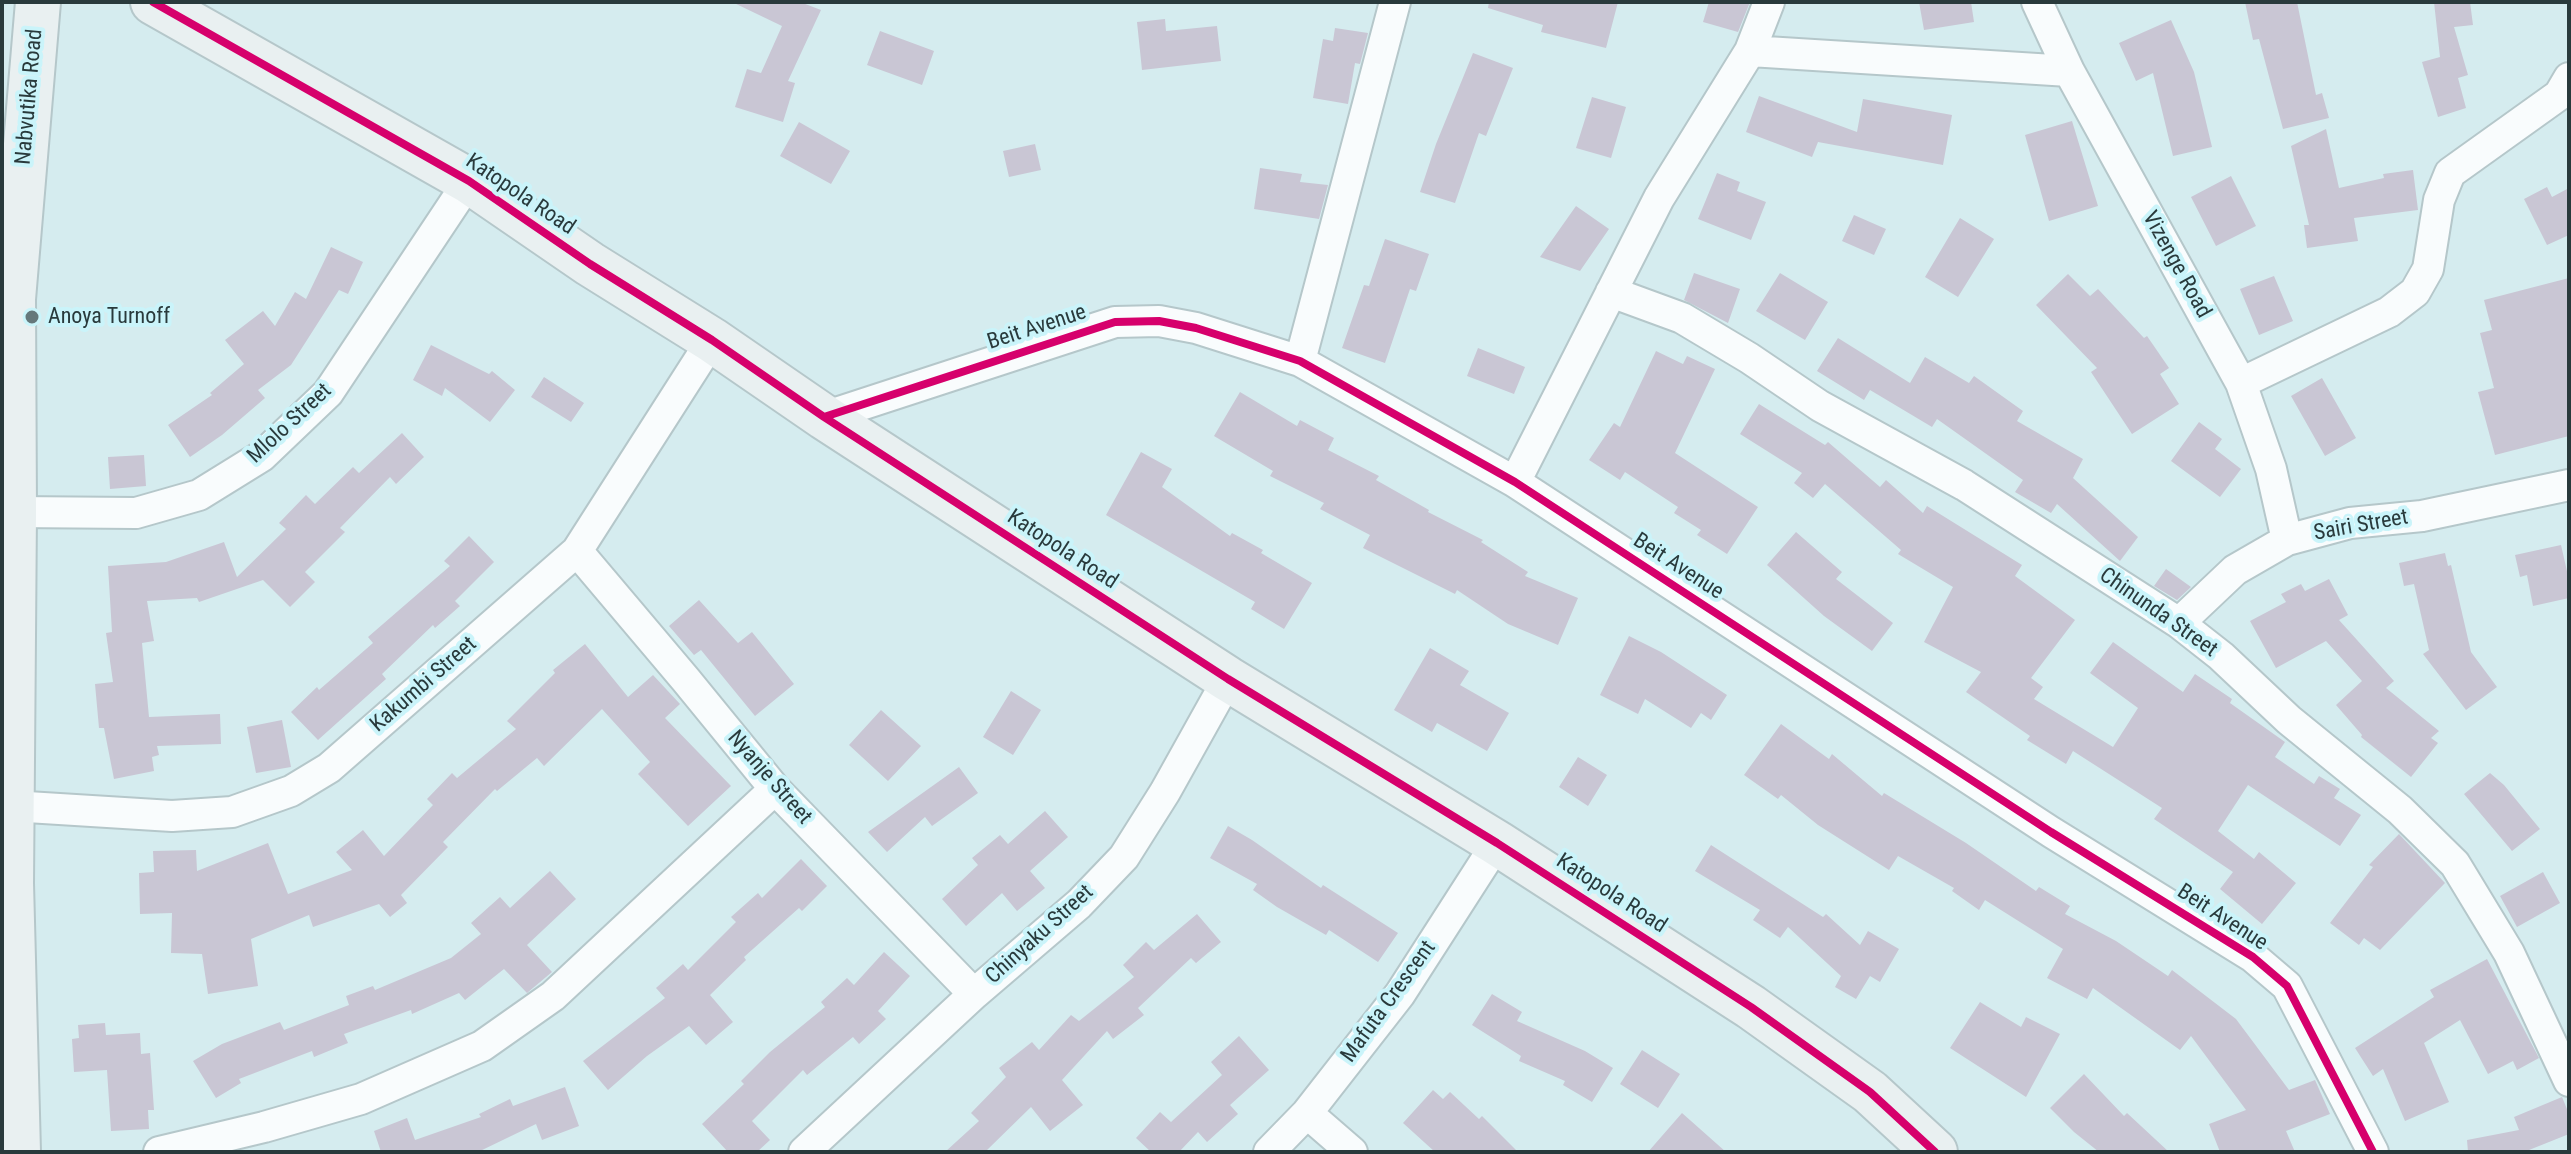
<!DOCTYPE html>
<style>
body{margin:0}
#map{position:relative;width:2571px;height:1154px;overflow:hidden;background:#d5ecef;font-family:"Roboto Condensed",sans-serif}
canvas{display:block}
.frame{position:absolute;inset:0;border:4px solid #293a3c;pointer-events:none}
</style>
<div id="map">
<canvas width="2571" height="1154"></canvas>
<div class="frame"></div>
</div>
<script>
const c = document.querySelector('canvas').getContext('2d');
c.lineJoin = 'round';
function fill(path, color) {
  c.fillStyle = color;
  c.fill(path, 'evenodd');
}
function toPath(rows) {
  const path = new Path2D();
  for (const r of rows) {
    path.moveTo(r[0], r[1]);
    for (let i = 2; i < r.length; i += 2) path.lineTo(r[i], r[i + 1]);
  }
  return path;
}
function strokePath(path, color, width, dash) {
  c.strokeStyle = color;
  c.lineWidth = width;
  c.lineCap = dash ? 'butt' : 'round';
  c.setLineDash(dash || []);
  c.stroke(path);
}
function write(font, color, halo, rows, align = 'center') {
  c.font = font + ' "Roboto Condensed",sans-serif';
  c.lineWidth = 8;
  c.setLineDash([]);
  c.textBaseline = 'middle';
  c.strokeStyle = halo;
  c.fillStyle = color;
  for (const [text, x, y, turn = 0] of rows) {
    c.save();
    c.translate(x, y);
    c.rotate((+turn || 0) * Math.PI / 180);
    c.textAlign = isNaN(turn) ? turn : align;
    if (halo) c.strokeText(text, 0, 0);
    c.fillText(text, 0, 0);
    c.restore();
  }
}
const building = toPath([
 [732,2,800,2,821,10,788,81,795,83,783,122,735,107,747,69,761,73,782,26],
 [1489,2,1618,2,1606,48,1541,32,1543,25,1488,8],
 [1709,2,1750,2,1738,32,1703,22],
 [1919,2,1971,2,1974,22,1924,30],
 [2245,2,2297,2,2316,95,2322,93,2329,118,2283,129,2259,39,2253,40],
 [2434,2,2470,2,2473,25,2454,27,2468,75,2458,78,2466,108,2438,117,2422,62,2440,57],
 [1165,19,1166,31,1217,26,1221,61,1142,70,1137,22],
 [2171,20,2194,72,2212,147,2173,156,2153,73,2136,81,2119,43],
 [1335,28,1368,33,1360,64,1355,63,1348,104,1313,98,1323,39,1333,41],
 [880,31,934,51,922,85,867,65],
 [1473,53,1513,68,1486,136,1479,133,1455,203,1420,192,1436,144],
 [1759,96,1857,132,1863,99,1952,115,1943,165,1818,142,1812,157,1746,132],
 [1592,97,1626,107,1611,158,1576,148],
 [2072,121,2098,206,2049,221,2025,135],
 [799,122,850,151,831,184,780,156],
 [2326,129,2339,188,2384,178,2383,174,2413,170,2418,210,2354,218,2358,241,2307,248,2304,225,2309,225,2291,146],
 [1035,144,1041,170,1009,177,1003,151],
 [1260,168,1302,174,1300,182,1328,185,1319,219,1254,209],
 [1717,173,1740,182,1737,191,1766,202,1751,240,1698,219],
 [2231,176,2256,226,2216,246,2191,197],
 [2547,187,2552,197,2569,188,2569,235,2547,245,2524,199],
 [1576,206,1609,229,1580,271,1540,257],
 [1854,215,1886,229,1874,255,1842,241],
 [1960,218,1994,239,1958,297,1925,277],
 [1385,239,1429,254,1416,291,1410,289,1385,363,1342,348,1364,285,1369,286],
 [331,247,363,262,348,294,339,290,291,365,258,390,265,398,222,435,190,457,168,425,212,395,210,393,244,364,225,340,263,311,275,326,295,292,306,299],
 [1694,273,1740,289,1728,323,1684,300],
 [1780,273,1828,302,1805,340,1756,311],
 [2068,274,2090,296,2098,289,2144,338,2147,336,2169,368,2160,374,2179,404,2132,434,2091,372,2097,368,2036,305],
 [2274,276,2293,321,2259,335,2240,289],
 [2569,278,2569,436,2495,455,2478,392,2494,388,2480,333,2492,330,2484,300],
 [1838,338,1910,383,1925,357,1969,383,1974,376,2023,411,2017,421,2083,459,2073,478,2138,537,2120,561,2057,504,2051,513,2015,492,2023,480,1937,419,1932,427,1870,390,1864,400,1817,371],
 [431,345,489,374,492,371,515,390,490,422,445,388,442,396,413,380],
 [1478,348,1525,367,1514,394,1467,376],
 [1656,351,1683,364,1687,356,1715,369,1675,453,1758,507,1727,554,1697,535,1701,530,1674,513,1678,507,1625,472,1620,480,1589,460,1614,423,1620,427],
 [544,377,584,403,571,422,531,397],
 [2322,378,2356,438,2325,456,2291,396],
 [1240,392,1297,426,1300,420,1334,438,1328,450,1379,476,1376,480,1429,510,1428,512,1483,540,1481,542,1528,572,1525,576,1578,598,1558,645,1508,624,1457,590,1455,594,1363,548,1370,535,1320,509,1324,503,1270,476,1273,471,1214,436],
 [1759,404,1825,445,1828,442,1880,487,1886,480,1923,513,1927,506,2022,565,2015,576,2075,620,2031,678,2043,687,2034,699,2113,747,2138,708,2090,673,2113,642,2183,692,2195,674,2232,699,2230,703,2285,742,2275,757,2314,784,2319,776,2340,789,2334,798,2361,815,2340,846,2248,785,2218,831,2254,859,2259,852,2296,883,2262,924,2220,889,2233,872,2154,819,2162,808,2073,751,2066,764,2027,740,2030,736,1966,692,1981,672,1924,642,1953,587,1898,554,1901,550,1825,484,1813,498,1794,483,1802,473,1740,434],
 [2199,422,2222,439,2215,449,2241,469,2220,497,2171,461],
 [402,433,424,457,396,484,390,477,340,528,345,532,305,572,315,582,290,607,263,580,199,602,197,598,147,601,154,641,142,643,149,717,220,714,221,744,157,746,159,755,152,757,154,771,114,779,104,728,99,728,95,684,113,682,106,633,112,632,108,566,166,562,224,542,237,577,286,529,279,523,306,495,315,504,353,467,359,473],
 [1141,452,1172,469,1162,487,1230,536,1232,533,1263,550,1261,553,1312,583,1284,629,1251,609,1255,602,1106,515],
 [144,455,146,486,110,489,108,457],
 [1796,532,1842,572,1836,579,1893,623,1872,651,1824,616,1767,565],
 [469,536,494,562,455,601,460,606,435,628,433,625,382,674,386,679,318,740,291,712,317,687,319,690,373,643,368,637,450,566,444,561],
 [2561,545,2569,580,2569,598,2533,606,2527,575,2520,577,2515,555],
 [2445,553,2448,566,2451,565,2471,652,2497,687,2466,710,2423,654,2429,650,2414,584,2404,586,2399,563],
 [2166,569,2191,587,2177,600,2154,586],
 [2329,579,2348,615,2339,620,2394,681,2386,688,2439,731,2431,738,2438,743,2411,777,2361,737,2362,735,2336,705,2362,681,2326,641,2276,668,2250,621,2286,602,2281,594,2301,584,2305,591],
 [699,600,738,643,752,632,794,684,755,716,701,650,694,655,669,626],
 [1629,636,1661,652,1727,695,1711,720,1701,713,1691,728,1645,699,1638,714,1600,695],
 [585,644,628,697,653,675,680,704,665,718,731,786,688,826,638,774,650,762,602,709,544,766,537,758,497,791,495,789,443,842,448,847,401,895,407,903,390,917,379,904,313,927,309,915,251,939,258,986,208,994,202,954,171,953,172,913,140,914,139,873,154,872,153,851,196,850,197,871,268,843,288,894,352,870,336,852,363,830,384,856,433,805,427,799,452,773,457,778,516,729,507,721,555,673,553,670],
 [1430,648,1469,671,1460,685,1509,713,1487,751,1437,723,1432,732,1394,710],
 [1011,691,1041,710,1013,755,983,737],
 [881,710,921,746,888,781,849,745],
 [282,720,291,767,256,773,247,727],
 [1781,724,1829,759,1832,754,1882,796,1884,793,1966,843,2036,891,2039,887,2070,906,2065,914,2116,941,2168,976,2172,970,2236,1019,2289,1090,2315,1080,2330,1114,2286,1131,2295,1152,2220,1152,2209,1124,2246,1110,2191,1036,2180,1050,2093,988,2087,999,2047,978,2063,949,1985,900,1979,910,1952,891,1954,888,1898,856,1889,870,1818,825,1781,795,1778,799,1744,775],
 [1578,757,1607,775,1588,806,1559,787],
 [959,767,978,793,932,826,925,817,887,852,868,832],
 [2490,773,2504,785,2540,829,2512,851,2464,794],
 [1045,811,1068,837,1030,871,1045,888,1017,911,1002,893,966,926,942,899,978,865,972,858,1000,835,1008,844],
 [1228,826,1252,840,1321,888,1323,885,1398,933,1378,962,1329,930,1326,935,1277,907,1253,890,1257,884,1210,858],
 [2399,834,2445,883,2380,950,2364,938,2359,945,2330,923,2373,867,2369,865],
 [1711,845,1823,917,1826,914,1860,945,1868,931,1899,949,1880,982,1870,976,1856,999,1835,987,1841,976,1788,927,1780,938,1753,920,1760,910,1695,871],
 [801,859,827,886,802,911,799,908,744,957,746,960,710,995,733,1022,706,1045,689,1026,647,1056,608,1090,583,1061,665,998,656,988,683,964,688,970,736,922,731,917,758,893,762,898],
 [550,871,576,899,527,945,552,972,527,993,504,969,465,1000,459,993,412,1014,411,1010,344,1034,348,1043,314,1057,312,1051,239,1079,241,1083,216,1098,193,1061,222,1044,280,1022,284,1030,349,1005,346,996,373,986,375,990,451,958,481,934,471,923,500,897,510,908],
 [2543,872,2560,903,2517,927,2500,896],
 [1197,914,1221,942,1196,963,1191,958,1138,1008,1144,1015,1113,1039,1107,1031,1062,1080,1083,1105,1050,1131,1031,1107,985,1152,945,1152,979,1121,971,1113,1006,1077,999,1068,1032,1042,1039,1050,1071,1015,1079,1021,1134,977,1123,965,1146,942,1154,950],
 [884,952,910,976,878,1011,886,1019,859,1044,853,1037,807,1075,803,1070,752,1121,770,1140,757,1152,728,1152,702,1124,744,1084,741,1081,770,1052,825,1007,821,1002,847,978,854,985],
 [2487,959,2539,1058,2517,1070,2513,1061,2488,1074,2460,1020,2424,1043,2449,1102,2405,1121,2383,1069,2373,1076,2355,1048,2434,997,2430,990],
 [1492,994,1522,1012,1517,1021,1585,1051,1613,1068,1592,1102,1563,1085,1565,1081,1519,1061,1521,1056,1472,1025],
 [1980,1002,2021,1027,2026,1017,2060,1034,2026,1097,1950,1048],
 [105,1023,106,1035,140,1033,141,1054,150,1053,154,1110,148,1110,149,1129,111,1131,107,1070,74,1072,72,1039,79,1038,78,1025],
 [1239,1036,1269,1070,1230,1105,1238,1114,1207,1142,1198,1132,1179,1152,1151,1152,1136,1138,1160,1112,1171,1122,1222,1075,1211,1062],
 [1642,1050,1680,1074,1658,1108,1620,1084],
 [2084,1074,2124,1116,2127,1113,2169,1152,2099,1152,2074,1132,2050,1108],
 [565,1087,579,1126,542,1140,536,1124,478,1152,381,1152,374,1131,407,1118,415,1140,481,1117,479,1114,510,1099,513,1106],
 [1433,1090,1443,1099,1450,1092,1479,1119,1482,1116,1518,1152,1435,1152,1403,1123],
 [2562,1097,2569,1114,2569,1134,2524,1152,2468,1152,2467,1140,2519,1130,2514,1117],
 [1682,1113,1726,1152,1648,1152]
]);
const street = toPath([
 [2037,2,2069,71,2241,383,2271,469,2287,540],
 [1750,51,2069,71],
 [1611,292,1682,318,1749,358,1820,406,1964,485,2179,623,2221,656,2289,720,2400,810,2455,864,2509,953,2569,1081],
 [1300,361,1395,2],
 [2241,383,2389,312,2415,292,2428,269,2439,200,2450,173,2559,95,2569,78],
 [824,417,1115,322,1159,321,1196,328,1300,361,1515,482,2051,832,2253,957,2287,986,2373,1152],
 [1515,482,1659,198,1750,51,1769,2],
 [14,512,136,513,199,495,262,456,328,393,469,181],
 [577,551,686,680,775,789,974,994],
 [2179,623,2235,570,2287,540,2350,523,2422,516,2569,485],
 [11,806,172,816,232,812,291,791,329,768,577,551,712,340],
 [1307,1113,1352,1152],
 [159,1152,264,1127,361,1099,482,1046,553,996,775,789],
 [804,1152,974,994,1079,904,1124,857,1165,792,1228,679],
 [1269,1152,1307,1113,1400,994,1497,843]
]);
const secondary = toPath([
 [153,2,469,181,590,264,712,340,824,417,1228,679,1497,843,1751,1007,1870,1092,1935,1152],
 [18,1152,11,883,14,512,13,299,38,2]
]);
const cycleway = toPath([
 [153,2,469,181,590,264,712,340,824,417,1228,679,1497,843,1751,1007,1870,1092,1935,1152],
 [824,417,1115,322,1159,321,1196,328,1300,361,1515,482,2051,832,2253,957,2287,986,2373,1152]
]);
const markers = [
 [32,317,8,"#65787b"]
];
const streetNames = [
 ["Nabvutika Road",30,97,-85],
 ["Katopola Road",520,195,34],
 ["Vizenge Road",2176,265,61],
 ["Beit Avenue",1037,328,-18],
 ["Mlolo Street",290,424,-43],
 ["Sairi Street",2361,526,-10],
 ["Katopola Road",1062,550,33],
 ["Beit Avenue",1678,567,33],
 ["Chinunda Street",2158,613,35],
 ["Kakumbi Street",424,685,-41],
 ["Nyanje Street",769,778,49],
 ["Katopola Road",1611,894,33],
 ["Beit Avenue",2222,918,33],
 ["Chinyaku Street",1040,935,-42],
 ["Mafuta Crescent",1389,1002,-54]
];
const poiNames = [
 ["Anoya Turnoff",48,317]
];
fill(building, '#c9c6d4');
strokePath(street, '#b5c7ca', 34);
strokePath(secondary, '#b5c7ca', 48);
strokePath(street, '#f9fcfd', 30);
strokePath(secondary, '#e9f0f1', 44);
strokePath(cycleway, '#d6006c', 8);
for (const [x, y, r, color] of markers) {
  const dot = new Path2D();
  dot.arc(x, y, r, 0, 2 * Math.PI);
  c.fillStyle = color;
  c.fill(dot);
  strokePath(dot, '#caf4fa', 3);
}
write('22px', '#293a3c', '#caf4fa', streetNames);
write('22px', '#293a3c', '#caf4fa', poiNames, 'left');
</script>
